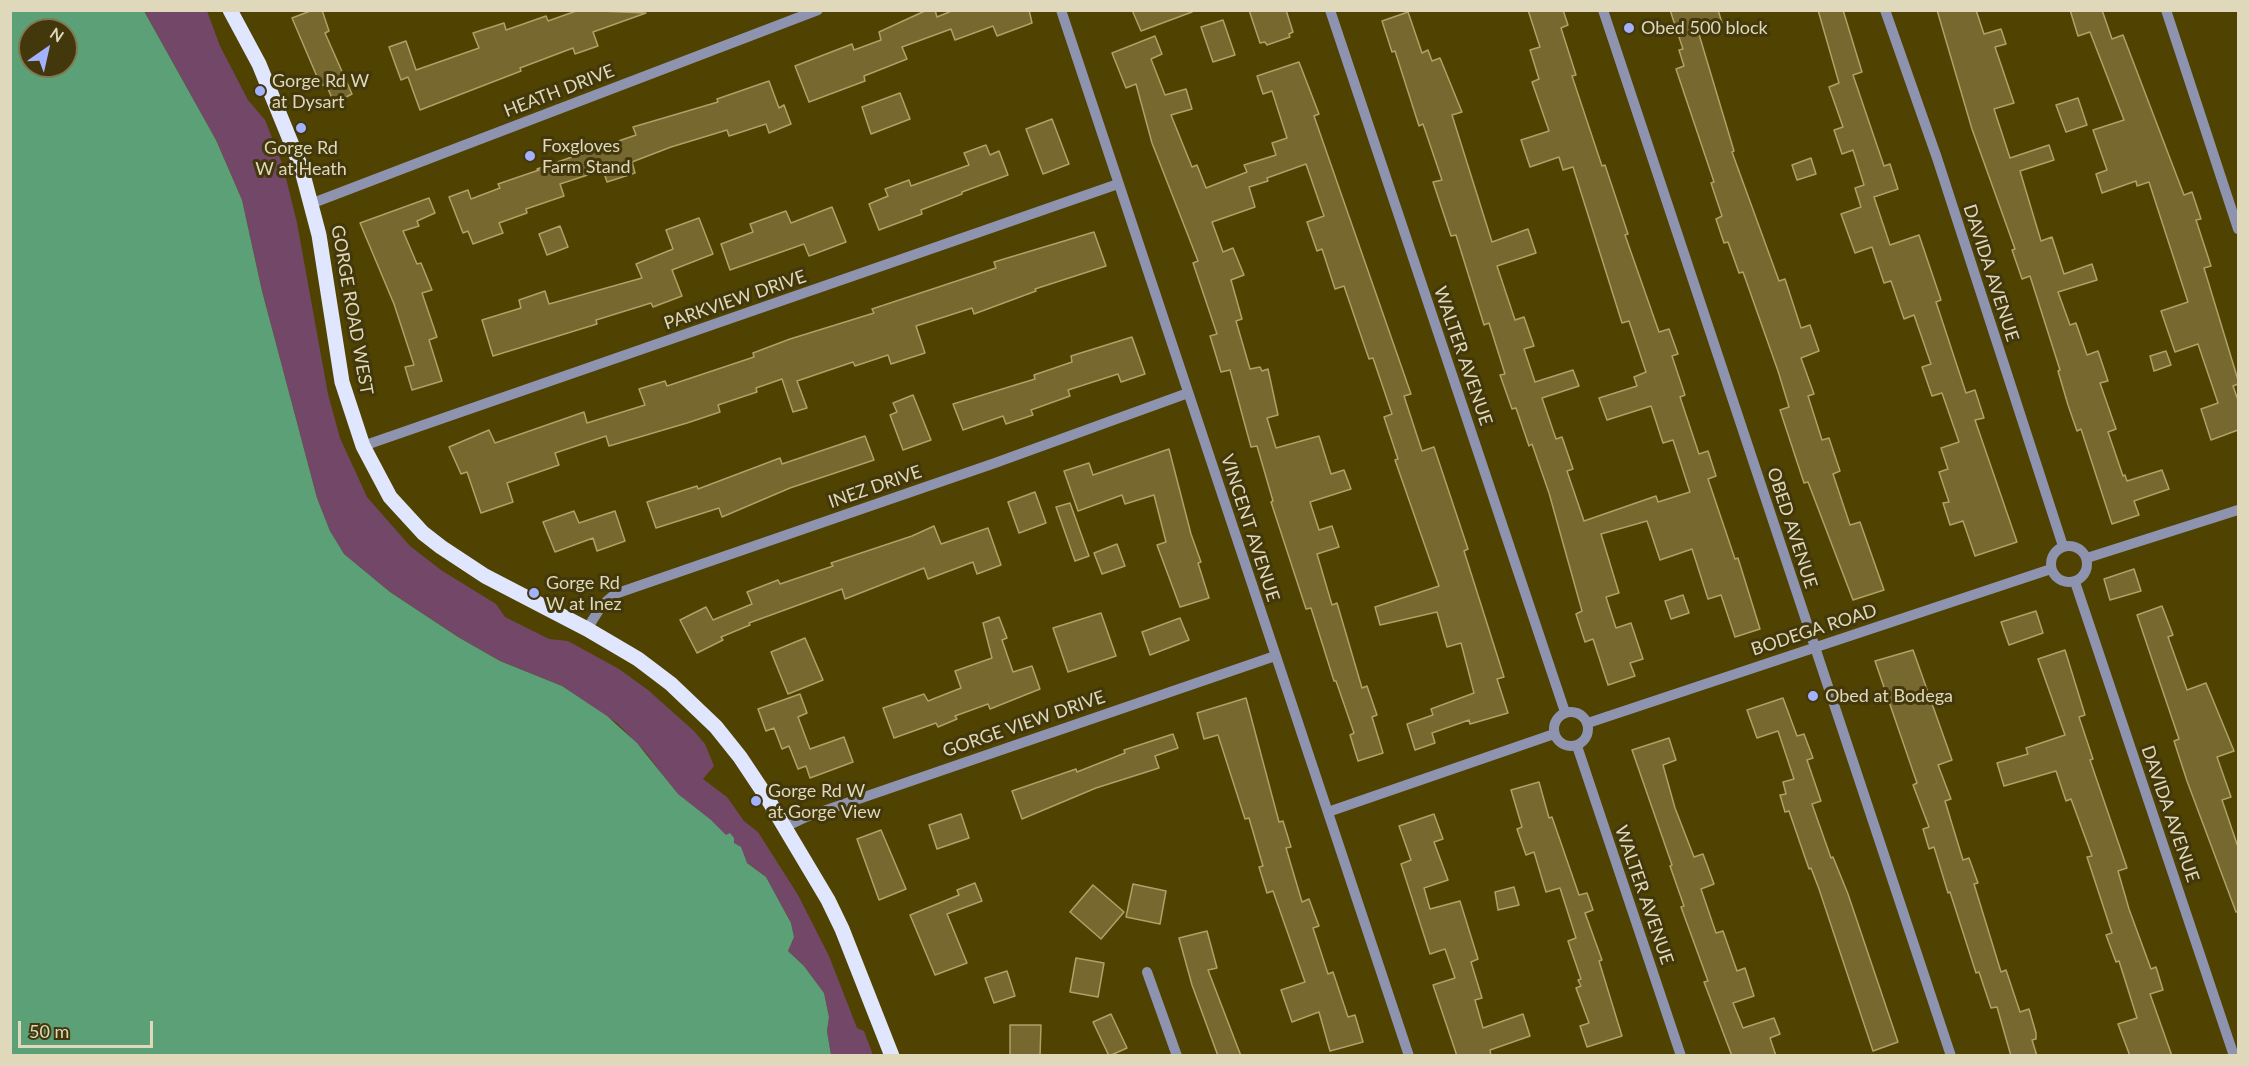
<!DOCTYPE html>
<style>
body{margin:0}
#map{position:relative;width:2249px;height:1066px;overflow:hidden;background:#504301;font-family:Lato,sans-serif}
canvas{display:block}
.frame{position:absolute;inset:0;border:12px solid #dfd8bb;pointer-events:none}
.north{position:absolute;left:18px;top:18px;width:60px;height:60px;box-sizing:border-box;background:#42380b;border:2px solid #817851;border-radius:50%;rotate:34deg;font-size:16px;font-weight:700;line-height:24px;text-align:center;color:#dfd8bb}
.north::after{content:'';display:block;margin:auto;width:21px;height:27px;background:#a4b1fc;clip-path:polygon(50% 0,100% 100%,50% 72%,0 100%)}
.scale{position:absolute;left:18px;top:1021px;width:135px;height:27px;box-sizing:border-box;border:3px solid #dfd8bb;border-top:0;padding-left:8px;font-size:18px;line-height:21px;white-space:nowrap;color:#dfd8bb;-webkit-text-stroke:4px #42380b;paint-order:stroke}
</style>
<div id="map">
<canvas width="2249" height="1066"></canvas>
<div class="frame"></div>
<div class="north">N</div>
<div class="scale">50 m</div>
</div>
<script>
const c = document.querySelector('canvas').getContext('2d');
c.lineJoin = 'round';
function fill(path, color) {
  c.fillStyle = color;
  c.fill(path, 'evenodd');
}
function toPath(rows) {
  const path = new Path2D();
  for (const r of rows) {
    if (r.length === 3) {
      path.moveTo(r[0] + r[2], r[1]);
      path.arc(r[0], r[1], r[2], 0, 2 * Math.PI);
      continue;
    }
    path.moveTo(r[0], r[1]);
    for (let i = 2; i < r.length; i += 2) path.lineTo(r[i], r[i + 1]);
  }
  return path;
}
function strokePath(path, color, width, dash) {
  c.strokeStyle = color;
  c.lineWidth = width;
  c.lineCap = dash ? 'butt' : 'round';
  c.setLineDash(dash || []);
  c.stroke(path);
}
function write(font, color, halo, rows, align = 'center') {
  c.font = font + ' Lato,sans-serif';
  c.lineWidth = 6;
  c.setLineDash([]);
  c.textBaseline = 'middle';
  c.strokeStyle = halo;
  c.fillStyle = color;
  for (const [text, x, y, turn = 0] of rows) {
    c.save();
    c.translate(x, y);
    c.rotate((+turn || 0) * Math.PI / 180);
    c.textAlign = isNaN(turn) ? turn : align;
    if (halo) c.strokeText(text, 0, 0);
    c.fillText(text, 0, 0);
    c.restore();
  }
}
const green = toPath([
 [144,11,207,11,220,46,248,100,265,120,283,166,297,223,328,394,340,438,367,497,410,546,441,570,496,604,505,617,549,639,568,641,619,669,648,690,694,731,705,744,714,766,703,779,727,797,744,821,758,832,798,895,829,956,857,1028,864,1031,873,1055,831,1055,827,1031,829,1017,824,993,804,966,788,951,794,937,791,923,766,877,747,863,734,843,677,794,647,754,618,724,562,686,500,661,458,637,390,592,344,554,330,531,317,498,262,291,242,200,216,140]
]);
const water = toPath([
 [10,11,144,11,216,140,242,200,262,291,317,498,330,531,344,554,390,592,458,637,500,661,562,686,607,716,637,743,678,794,711,820,726,835,730,833,734,838,734,843,741,847,747,863,766,877,791,923,794,937,788,951,804,966,824,993,829,1017,827,1031,831,1055,11,1055],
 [30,30,66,30,66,66,30,66]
]);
const building = toPath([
 [313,10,322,10,329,31,325,33,352,94,334,103,326,84,321,86,292,18,313,10],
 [579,10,646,13,593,32,598,46,575,54,573,48,520,68,521,71,420,110,408,77,401,80,389,47,406,41,416,70,479,48,473,33,504,23,506,30,546,16,548,21,579,10],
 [927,10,935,10,937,17,954,10,1029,10,1032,23,997,36,993,26,955,40,951,29,902,47,907,59,864,76,865,81,809,102,795,66,852,44,854,50,881,40,879,32,927,10],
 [1132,10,1191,10,1192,12,1141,31,1132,10],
 [1249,10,1286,10,1293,32,1289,34,1290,37,1267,45,1265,42,1260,43,1249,10],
 [1528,10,1563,10,1568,25,1561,28,1576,75,1572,76,1602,166,1605,165,1628,234,1625,235,1659,332,1669,329,1678,354,1672,356,1685,395,1680,397,1699,454,1708,451,1716,476,1708,479,1735,559,1738,558,1760,629,1735,637,1721,595,1708,599,1692,549,1660,560,1647,521,1601,534,1619,593,1606,597,1616,628,1631,623,1643,659,1630,663,1635,676,1608,685,1593,639,1585,642,1576,614,1582,611,1549,493,1532,444,1529,446,1516,408,1512,409,1500,375,1505,374,1489,323,1484,325,1456,235,1451,236,1433,182,1442,180,1423,124,1419,126,1395,51,1392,52,1382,21,1408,12,1422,53,1428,50,1432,61,1440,58,1462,112,1452,115,1492,242,1528,229,1536,253,1497,266,1515,320,1524,317,1534,346,1524,349,1535,382,1573,370,1579,386,1542,398,1556,439,1562,437,1573,469,1567,471,1584,521,1656,496,1658,502,1690,492,1673,440,1663,443,1651,406,1607,420,1599,398,1637,386,1634,377,1646,372,1629,321,1622,323,1573,167,1563,170,1559,157,1530,167,1521,140,1549,131,1532,82,1539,79,1530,50,1540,47,1528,10],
 [1670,10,1718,10,1722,23,1698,31,1734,151,1732,152,1779,281,1785,279,1801,328,1810,325,1819,351,1801,358,1814,394,1808,396,1822,440,1829,438,1840,471,1833,474,1850,525,1860,522,1884,590,1853,600,1808,482,1804,483,1780,410,1789,407,1778,371,1743,272,1739,273,1728,242,1724,243,1716,219,1722,216,1711,183,1714,182,1676,69,1684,66,1679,50,1683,49,1670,10],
 [1818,10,1843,10,1862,72,1853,75,1884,166,1890,164,1898,189,1874,197,1890,245,1919,235,1941,300,1936,302,1939,311,1966,393,1975,390,1984,418,1975,420,2017,542,1975,556,1963,521,1950,525,1943,503,1949,502,1939,472,1948,469,1941,448,1959,442,1942,393,1932,396,1922,367,1931,364,1914,315,1904,319,1891,281,1884,283,1872,247,1855,253,1841,214,1861,207,1855,188,1864,185,1853,150,1842,154,1834,130,1843,127,1829,87,1839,83,1818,10],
 [1937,10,1976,10,1984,34,2001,29,2006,44,1995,47,2014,103,1994,109,2010,158,2049,145,2054,160,2020,171,2041,241,2052,237,2064,274,2092,264,2097,280,2058,292,2070,325,2076,323,2087,355,2098,351,2108,381,2100,383,2116,429,2108,432,2123,476,2125,475,2127,481,2162,470,2169,489,2134,501,2139,515,2112,524,2081,429,2077,431,2068,405,2058,371,2060,370,2030,276,2022,279,2012,250,2015,249,1972,129,1937,10],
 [2070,10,2102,10,2112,39,2123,35,2184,195,2192,192,2201,219,2196,220,2211,266,2204,268,2238,380,2238,384,2233,386,2238,400,2238,430,2211,440,2201,409,2218,403,2198,344,2175,352,2161,311,2188,302,2149,182,2137,186,2136,181,2102,193,2096,174,2107,170,2093,130,2124,120,2090,32,2078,36,2070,10],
 [1223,20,1235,55,1213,62,1201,27,1223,20],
 [1155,36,1162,54,1151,59,1165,95,1186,89,1192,109,1171,115,1192,167,1197,165,1206,188,1247,172,1244,165,1276,155,1272,143,1287,138,1272,91,1263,94,1257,76,1299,62,1319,114,1314,116,1411,394,1404,396,1422,451,1434,447,1468,549,1464,551,1504,677,1497,679,1508,713,1470,724,1469,720,1432,733,1435,743,1415,750,1407,724,1433,715,1431,709,1474,693,1461,643,1447,647,1437,612,1380,625,1375,607,1439,586,1395,460,1398,459,1384,417,1392,414,1373,358,1369,359,1344,286,1335,289,1322,249,1317,251,1307,222,1324,216,1306,164,1267,178,1268,181,1249,187,1255,207,1212,222,1223,252,1233,248,1244,275,1231,280,1242,319,1236,321,1250,369,1260,367,1262,371,1268,369,1278,415,1267,418,1276,448,1319,436,1331,474,1344,470,1351,489,1310,502,1319,530,1332,526,1339,547,1317,554,1332,605,1337,603,1362,688,1367,686,1377,715,1372,717,1383,753,1358,761,1350,735,1354,733,1336,681,1334,681,1311,608,1306,609,1271,502,1273,501,1257,446,1251,447,1230,370,1221,372,1210,336,1217,334,1193,263,1198,261,1152,143,1136,84,1126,88,1112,53,1155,36],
 [769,81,779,108,784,105,791,124,769,133,766,124,729,136,727,130,671,147,632,162,635,173,607,182,603,170,560,184,564,196,526,209,527,213,499,223,503,233,473,244,468,231,463,233,449,197,468,190,471,199,500,188,498,184,539,170,537,169,636,135,633,127,718,102,717,99,769,81],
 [900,93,910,119,871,134,862,107,900,93],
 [2078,98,2087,125,2066,132,2056,105,2078,98],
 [1052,119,1069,164,1043,174,1026,129,1052,119],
 [986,145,990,155,999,151,1008,175,962,192,962,194,921,210,922,214,879,230,869,204,888,196,885,189,909,180,911,186,969,165,964,153,986,145],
 [1811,158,1816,174,1797,180,1792,165,1811,158],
 [429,198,435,213,417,221,419,226,403,231,417,264,421,263,432,290,422,293,437,337,429,340,442,381,412,390,405,367,414,365,394,304,360,223,429,198],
 [832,207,846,242,809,256,804,244,730,270,721,244,753,232,750,224,786,211,791,223,832,207],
 [699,218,713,254,672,270,682,296,653,307,651,303,596,320,597,324,493,356,482,320,521,308,519,300,545,291,549,304,642,278,636,264,673,249,666,230,699,218],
 [560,226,568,247,547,255,539,234,560,226],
 [1094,232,1106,266,1035,289,1036,291,974,314,972,308,916,326,925,353,891,364,888,355,855,366,853,362,797,381,807,408,793,412,782,379,756,388,757,392,718,405,720,412,687,423,609,446,606,436,555,453,559,465,507,483,513,502,481,513,467,472,461,474,449,447,489,430,495,443,584,412,587,423,645,405,639,389,665,381,667,386,754,357,753,353,790,339,874,313,872,309,996,268,994,262,1094,232],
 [1132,337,1145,374,1121,382,1118,374,1068,390,1070,396,1031,410,1033,415,1006,424,1003,416,963,430,953,404,1035,379,1034,375,1072,362,1071,356,1132,337],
 [2166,351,2171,365,2154,371,2150,356,2166,351],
 [913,395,931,440,903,450,890,415,897,412,893,403,913,395],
 [865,436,874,460,790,488,722,517,719,508,656,528,647,502,697,486,698,489,780,458,782,464,865,436],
 [1169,449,1191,534,1201,562,1198,563,1209,598,1180,607,1157,545,1166,542,1154,495,1125,504,1122,495,1078,511,1064,471,1089,463,1093,475,1169,449],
 [1035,492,1046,523,1019,533,1008,502,1035,492],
 [1070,503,1089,556,1075,561,1056,507,1070,503],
 [574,511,579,523,615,511,625,541,597,551,593,538,555,552,543,522,574,511],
 [934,526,941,544,988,528,1001,565,977,574,973,562,928,579,924,568,845,599,842,589,749,623,750,625,721,637,723,640,697,653,680,620,706,607,713,620,752,604,747,592,778,580,780,584,833,566,831,563,912,536,934,526],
 [1117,544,1125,566,1102,574,1094,553,1117,544],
 [2134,569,2141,591,2110,600,2104,579,2134,569],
 [1683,595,1689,613,1671,619,1665,601,1683,595],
 [2162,606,2173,635,2168,637,2187,690,2206,683,2234,751,2217,757,2231,797,2222,800,2238,847,2238,912,2236,912,2187,781,2174,741,2179,739,2137,615,2162,606],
 [2036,611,2043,633,2009,645,2001,622,2036,611],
 [1101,613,1116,656,1068,672,1053,628,1101,613],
 [999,617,1007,638,1002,640,1013,672,1032,666,1040,689,990,709,988,704,955,716,957,719,938,727,936,723,894,738,883,708,924,694,928,701,961,688,955,671,992,658,983,623,999,617],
 [1180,618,1189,640,1150,655,1142,632,1180,618],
 [805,638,823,680,788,694,771,652,805,638],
 [1913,650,1952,760,1938,765,1951,799,1945,801,1963,860,1969,858,1978,883,1974,884,2001,972,2006,970,2020,1012,2029,1009,2036,1033,2036,1039,2032,1040,2037,1056,2011,1056,1997,1007,1991,1008,1979,972,1976,973,1950,892,1948,893,1934,847,1929,849,1923,829,1929,827,1913,785,1917,783,1875,661,1913,650],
 [2065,650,2085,715,2079,717,2093,759,2090,760,2127,868,2118,871,2129,909,2151,969,2156,967,2163,990,2150,994,2172,1056,2130,1056,2118,1024,2137,1018,2119,961,2116,962,2106,935,2112,933,2087,857,2092,856,2071,799,2066,801,2056,771,2004,786,1997,763,2028,754,2026,748,2065,735,2038,659,2065,650],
 [800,694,807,713,798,717,810,749,844,737,853,762,810,778,806,766,798,769,789,746,782,749,774,728,766,731,758,709,800,694],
 [1246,698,1279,822,1283,821,1291,847,1286,848,1302,902,1309,899,1319,926,1313,928,1328,974,1333,972,1348,1017,1355,1015,1363,1042,1330,1051,1319,1012,1292,1022,1281,990,1305,982,1273,891,1267,893,1259,867,1263,866,1249,818,1245,819,1218,735,1204,739,1197,713,1246,698],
 [1783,698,1797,736,1804,734,1813,758,1807,760,1821,801,1812,804,1831,858,1833,857,1848,894,1898,1042,1873,1051,1819,889,1811,868,1809,869,1789,811,1785,812,1780,795,1786,794,1783,782,1794,779,1778,731,1757,738,1747,710,1783,698],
 [1173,734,1178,748,1155,756,1159,768,1096,788,1022,819,1012,791,1076,769,1077,772,1125,753,1124,750,1173,734],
 [1669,738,1676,760,1663,765,1675,808,1694,857,1703,854,1714,884,1701,889,1716,933,1723,931,1737,971,1745,968,1754,996,1733,1003,1743,1028,1774,1018,1780,1034,1770,1038,1776,1056,1732,1056,1704,982,1708,981,1681,907,1684,906,1670,866,1672,865,1632,750,1669,738],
 [1539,782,1549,818,1552,817,1579,895,1587,893,1593,910,1585,913,1602,960,1599,961,1622,1036,1587,1047,1580,1026,1589,1023,1576,988,1581,986,1578,980,1581,979,1568,941,1576,938,1560,888,1546,892,1534,852,1526,855,1517,829,1522,827,1511,790,1539,782],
 [961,814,969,838,937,849,929,825,961,814],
 [1434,814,1443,839,1434,842,1448,880,1424,888,1430,909,1460,901,1478,959,1471,962,1482,998,1475,1000,1483,1028,1523,1014,1530,1036,1490,1050,1491,1056,1457,1056,1433,985,1455,978,1445,949,1430,954,1401,864,1411,860,1399,826,1434,814],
 [881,830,906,889,879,900,857,839,881,830],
 [975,883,982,901,947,914,967,963,935,975,910,915,959,895,957,890,975,883],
 [1133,884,1166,891,1160,924,1126,917,1133,884],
 [1093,885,1124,912,1101,939,1070,912,1093,885],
 [1514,887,1519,905,1498,910,1495,892,1514,887],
 [1207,931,1217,968,1208,970,1241,1056,1218,1056,1192,985,1179,938,1207,931],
 [1076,958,1104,963,1098,997,1070,992,1076,958],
 [1007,971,1015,996,994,1003,985,978,1007,971],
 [1111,1014,1127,1048,1109,1056,1093,1022,1111,1014],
 [1010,1025,1041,1025,1040,1056,1010,1056,1010,1025]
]);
const minor = toPath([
 [1061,10,1409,1056],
 [1330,10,1565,712],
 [1603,10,1951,1056],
 [1885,10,1937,158,2063,546],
 [2166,10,2238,229],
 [313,203,818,10],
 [363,446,1118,184],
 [2069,564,18],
 [2087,558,2238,510],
 [2075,582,2234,1056],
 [587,629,602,605,615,594,995,463,1188,393],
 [1571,729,17],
 [1588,723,2051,569],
 [1577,746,1681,1056],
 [1328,812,1554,734],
 [785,827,806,817,1275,656],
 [1147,972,1177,1056]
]);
const major = toPath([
 [230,10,259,64,301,167,319,235,342,382,363,446,390,497,423,533,441,547,485,576,587,629,638,659,671,684,716,727,740,757,766,796,828,900,842,929,892,1056]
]);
const markers = [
 [1629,28,6,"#a4b1fc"],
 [260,91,6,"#a4b1fc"],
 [301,128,6,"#a4b1fc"],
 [530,156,6,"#a4b1fc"],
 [534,593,6,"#a4b1fc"],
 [1813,696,6,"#a4b1fc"],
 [756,801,6,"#a4b1fc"]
];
const poiNames = [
 ["Obed 500 block",1641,28],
 ["Gorge Rd W",272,81],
 ["at Dysart",272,102],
 ["Foxgloves",542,146],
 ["Farm Stand",542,167],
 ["Gorge Rd",301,148,"center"],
 ["W at Heath",301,169,"center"],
 ["Gorge Rd",546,583],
 ["W at Inez",546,604],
 ["Obed at Bodega",1825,696],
 ["Gorge Rd W",768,791],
 ["at Gorge View",768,812]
];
const streetNames = [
 ["HEATH DRIVE",559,91,-21],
 ["DAVIDA AVENUE",1991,273,72],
 ["PARKVIEW DRIVE",735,300,-19],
 ["GORGE ROAD WEST",352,310,80],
 ["WALTER AVENUE",1463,356,71],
 ["INEZ DRIVE",875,487,-19],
 ["VINCENT AVENUE",1250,528,72],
 ["OBED AVENUE",1792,528,72],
 ["BODEGA ROAD",1814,630,-18],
 ["GORGE VIEW DRIVE",1024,724,-19],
 ["DAVIDA AVENUE",2170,814,71],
 ["WALTER AVENUE",1644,895,71]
];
fill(green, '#724768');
fill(water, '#5ba076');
fill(building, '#76682f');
strokePath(building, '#afa167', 1.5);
strokePath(minor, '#8e94b0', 10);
strokePath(major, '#e0e6fd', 15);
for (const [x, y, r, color] of markers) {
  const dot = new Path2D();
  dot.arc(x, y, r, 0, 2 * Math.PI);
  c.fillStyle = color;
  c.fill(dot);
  strokePath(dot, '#42380b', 2);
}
write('18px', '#dfd8bb', '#42380b', poiNames, 'left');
write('18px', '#dfd8bb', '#42380b', streetNames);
</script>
